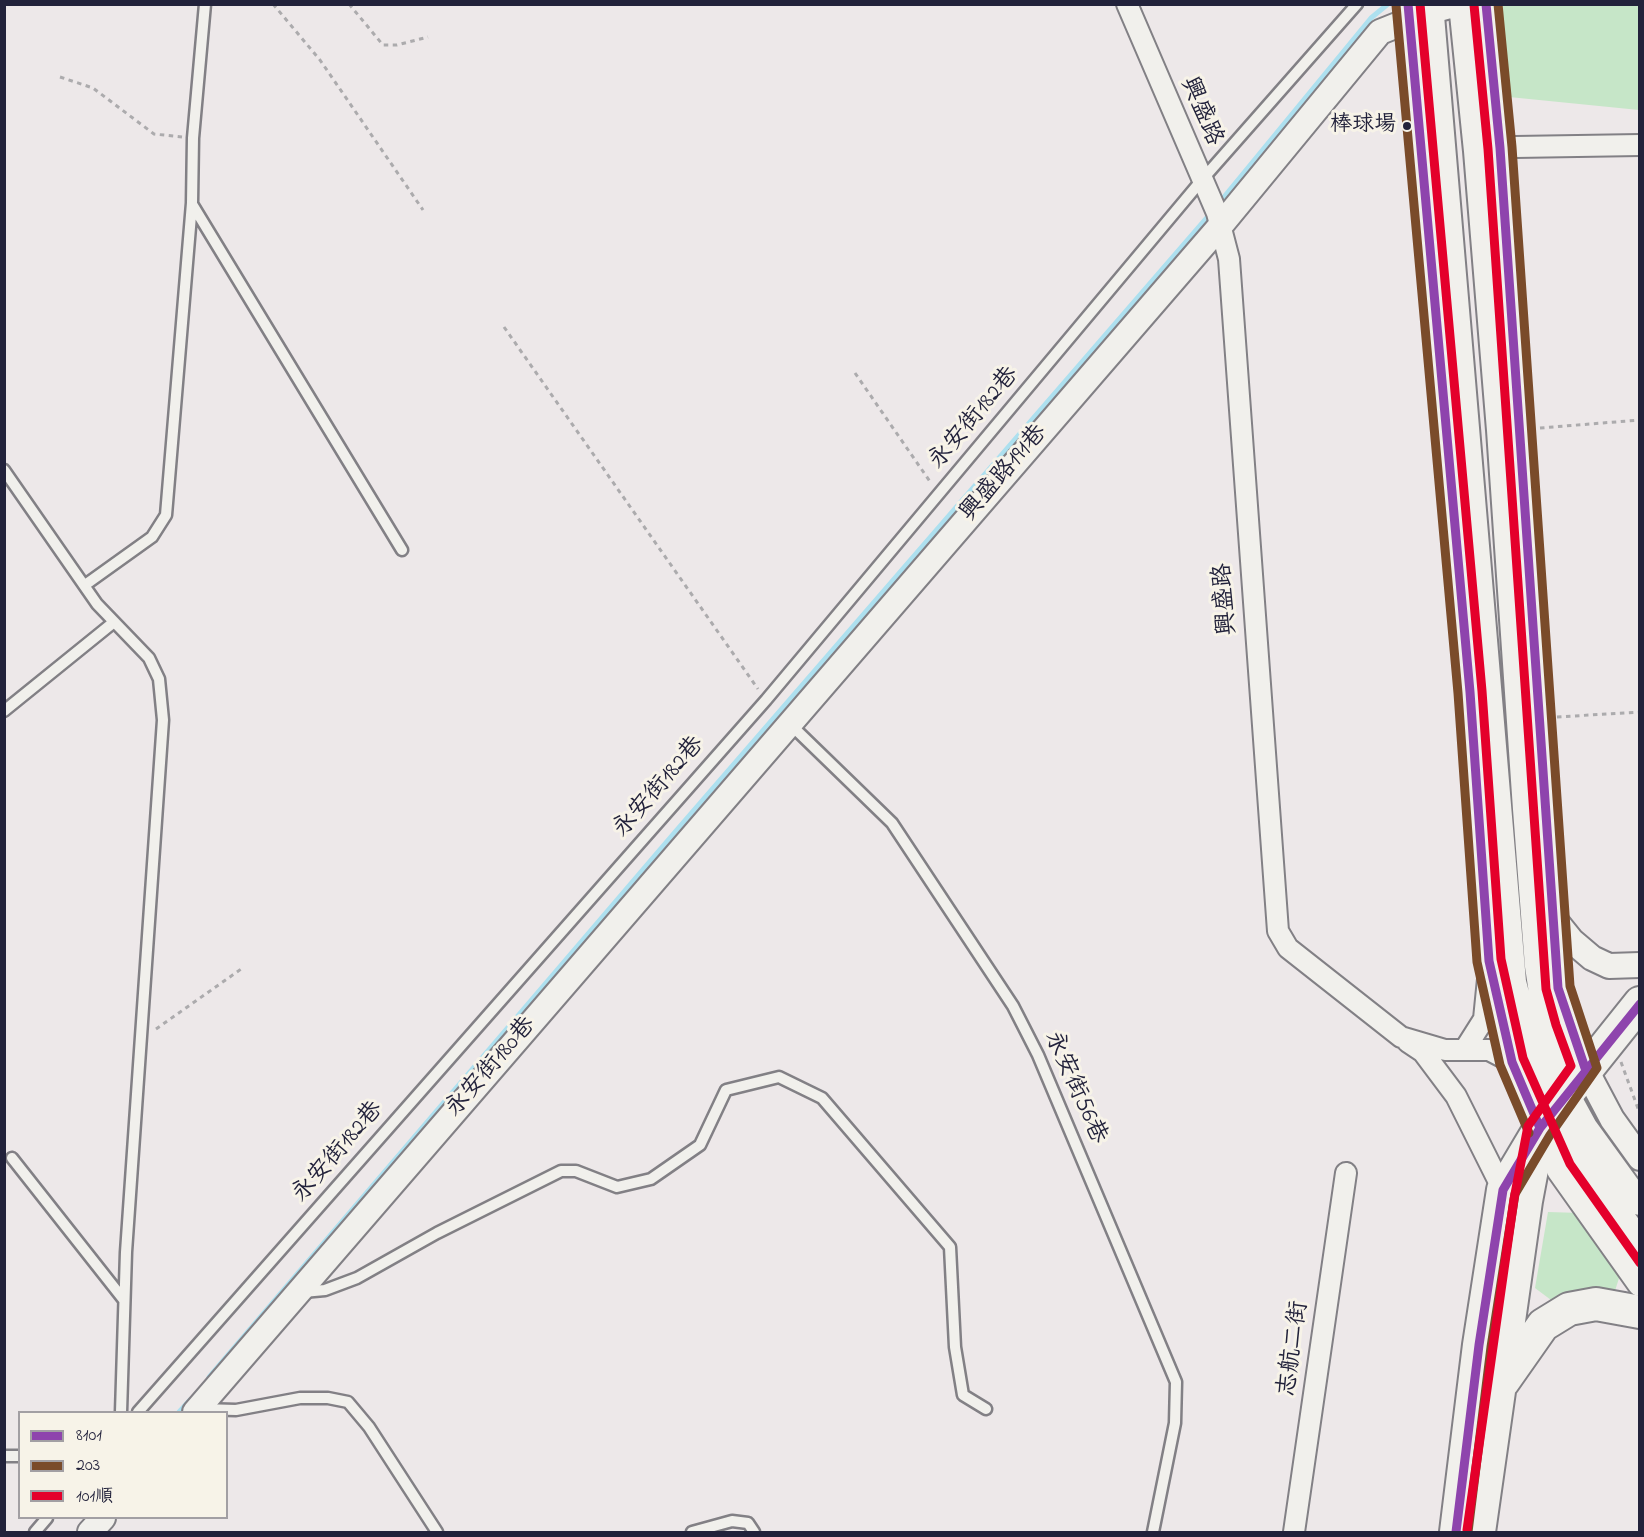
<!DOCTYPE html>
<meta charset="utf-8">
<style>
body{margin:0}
#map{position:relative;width:1644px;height:1537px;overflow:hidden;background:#ede8e9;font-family:"Indie Flower","LXGW WenKai TC",sans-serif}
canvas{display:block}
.frame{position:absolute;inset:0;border:6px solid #22223b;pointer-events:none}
.legend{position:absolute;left:18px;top:1411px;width:210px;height:108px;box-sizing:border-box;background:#f7f3e8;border:2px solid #a29fa3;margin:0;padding:8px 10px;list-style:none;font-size:18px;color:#22223b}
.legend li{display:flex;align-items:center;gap:12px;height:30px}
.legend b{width:30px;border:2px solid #a29fa3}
</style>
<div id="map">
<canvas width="1644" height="1537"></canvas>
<div class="frame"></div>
<ul class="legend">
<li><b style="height:8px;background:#8e44ad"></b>8101</li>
<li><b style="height:8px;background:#7a4b2a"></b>203</li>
<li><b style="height:8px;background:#e4002b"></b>101順</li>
</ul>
</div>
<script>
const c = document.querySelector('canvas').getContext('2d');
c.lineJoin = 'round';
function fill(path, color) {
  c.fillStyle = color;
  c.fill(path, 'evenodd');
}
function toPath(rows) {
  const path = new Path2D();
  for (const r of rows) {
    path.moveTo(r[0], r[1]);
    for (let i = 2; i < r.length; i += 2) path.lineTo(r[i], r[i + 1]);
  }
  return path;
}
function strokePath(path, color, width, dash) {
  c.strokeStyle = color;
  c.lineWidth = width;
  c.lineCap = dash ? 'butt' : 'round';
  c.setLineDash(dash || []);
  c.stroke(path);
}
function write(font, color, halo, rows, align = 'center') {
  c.font = font + ' "Indie Flower","LXGW WenKai TC",sans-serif';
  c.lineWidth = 6;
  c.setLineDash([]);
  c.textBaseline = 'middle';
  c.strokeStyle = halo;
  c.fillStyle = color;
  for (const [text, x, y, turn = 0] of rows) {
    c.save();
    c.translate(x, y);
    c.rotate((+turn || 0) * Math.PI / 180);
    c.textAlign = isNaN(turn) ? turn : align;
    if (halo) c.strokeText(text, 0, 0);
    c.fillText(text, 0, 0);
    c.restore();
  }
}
const green = toPath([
 [1502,5,1639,5,1639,110,1509,97],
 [1548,1212,1581,1213,1620,1275,1614,1294,1587,1290,1551,1300,1535,1288]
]);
const stream = toPath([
 [1219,203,1371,18,1388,4],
 [209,1377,675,832,1211,213],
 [179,1412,190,1400]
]);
const path = toPath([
 [273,4,320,60,423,210],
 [349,4,383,45,397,45,428,37],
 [60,77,93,88,154,134,182,137],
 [504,327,758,689],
 [855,373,931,483],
 [1540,428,1640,420],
 [1557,717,1640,712],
 [156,1029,244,967],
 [1621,1062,1640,1114]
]);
const service = toPath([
 [192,204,402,550],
 [4,470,97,604,149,658,159,679,163,720,126,1252,121,1412],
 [85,585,152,537,166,515,192,203,193,138,205,4],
 [4,711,114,622],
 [789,723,892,823,1013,1006,1038,1055,1176,1382,1175,1423,1153,1532],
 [12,1158,124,1300],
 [303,1292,325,1290,357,1278,437,1233,561,1171,576,1171,617,1187,651,1179,700,1145,726,1090,779,1077,822,1098,950,1247,955,1347,963,1395,986,1409],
 [201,1409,236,1410,300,1398,328,1398,348,1402,369,1427,437,1532],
 [138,1412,766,700,1201,181,1357,4],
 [4,1456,20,1456],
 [35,1532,47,1518],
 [692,1532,732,1521,748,1523,754,1532]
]);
const minor = toPath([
 [1127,4,1217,213,1229,259,1278,931,1288,948,1401,1037,1445,1050,1489,1050,1512,1062],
 [1486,150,1515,147,1640,145],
 [1408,1042,1423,1052,1456,1096,1503,1190],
 [1465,1049,1484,1019,1488,979],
 [1294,1532,1346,1173]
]);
const tertiary = toPath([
 [1431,4,1514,982,1533,1056,1555,1110,1579,1155,1640,1242],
 [1461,4,1476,151,1499,430,1525,809,1537,966,1544,1012,1550,1047,1567,1094,1585,1127,1640,1203],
 [1486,4,1500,148,1558,988,1567,1021,1585,1068,1612,1119,1640,1158],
 [1408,5,1470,692,1489,961,1499,1014,1512,1062,1559,1170,1640,1284],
 [1551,915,1572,941,1592,958,1609,966,1640,965],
 [195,1412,1221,225,1380,32,1432,11,1457,4],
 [90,1532,103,1518]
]);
const primary = toPath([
 [1503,1382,1543,1325,1569,1309,1596,1304,1640,1312],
 [1456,1532,1479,1345,1503,1190,1540,1128,1640,1003],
 [1479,1532,1526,1201,1536,1148]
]);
const bus1 = toPath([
 [1408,4,1470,692,1489,961,1512,1062,1540,1128],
 [1486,4,1500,148,1558,988,1585,1068],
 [1456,1532,1479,1345,1503,1190,1540,1128,1640,1004]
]);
const bus2 = toPath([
 [1396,5,1458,693,1477,962,1500,1065,1529,1133],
 [1468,1532,1491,1347,1515,1194,1550,1135,1597,1068,1570,986,1512,147,1498,4]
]);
const bus3 = toPath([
 [1420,4,1482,691,1501,959,1523,1058,1570,1164,1640,1263],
 [1467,1530,1514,1199,1528,1126,1571,1066,1556,1025,1546,989,1488,149,1474,5]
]);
const markers = [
 [1407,126,5,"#22223b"]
];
const busNames = [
 ["棒球場",1396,126]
];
const streetNames = [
 ["興盛路",1200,112,67],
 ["永安街182巷",975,419,-50],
 ["興盛路191巷",1005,474,-49],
 ["興盛路",1227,599,-94],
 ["永安街182巷",660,788,-49],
 ["永安街180巷",492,1068,-49],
 ["永安街56巷",1074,1088,66],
 ["永安街182巷",339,1153,-49],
 ["志航二街",1295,1349,-82]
];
fill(green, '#c6e6c8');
strokePath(stream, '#ade0ef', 5);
strokePath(service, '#828085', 15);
strokePath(minor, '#828085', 24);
strokePath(tertiary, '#828085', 28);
strokePath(primary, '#828085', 36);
strokePath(path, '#acabad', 3, [4.5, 4.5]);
strokePath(service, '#f1f0ec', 10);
strokePath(minor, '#f1f0ec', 20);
strokePath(tertiary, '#f1f0ec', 24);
strokePath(primary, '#f1f0ec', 32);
strokePath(bus1, '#8e44ad', 9);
strokePath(bus2, '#7a4b2a', 9);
strokePath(bus3, '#e4002b', 9);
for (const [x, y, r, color] of markers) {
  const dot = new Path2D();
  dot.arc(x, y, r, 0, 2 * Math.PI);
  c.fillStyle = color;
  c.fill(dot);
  strokePath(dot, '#f7f3e8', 2);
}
write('22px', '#22223b', '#f7f3e8', busNames, 'right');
write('24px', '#22223b', '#f7f3e8', streetNames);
</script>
